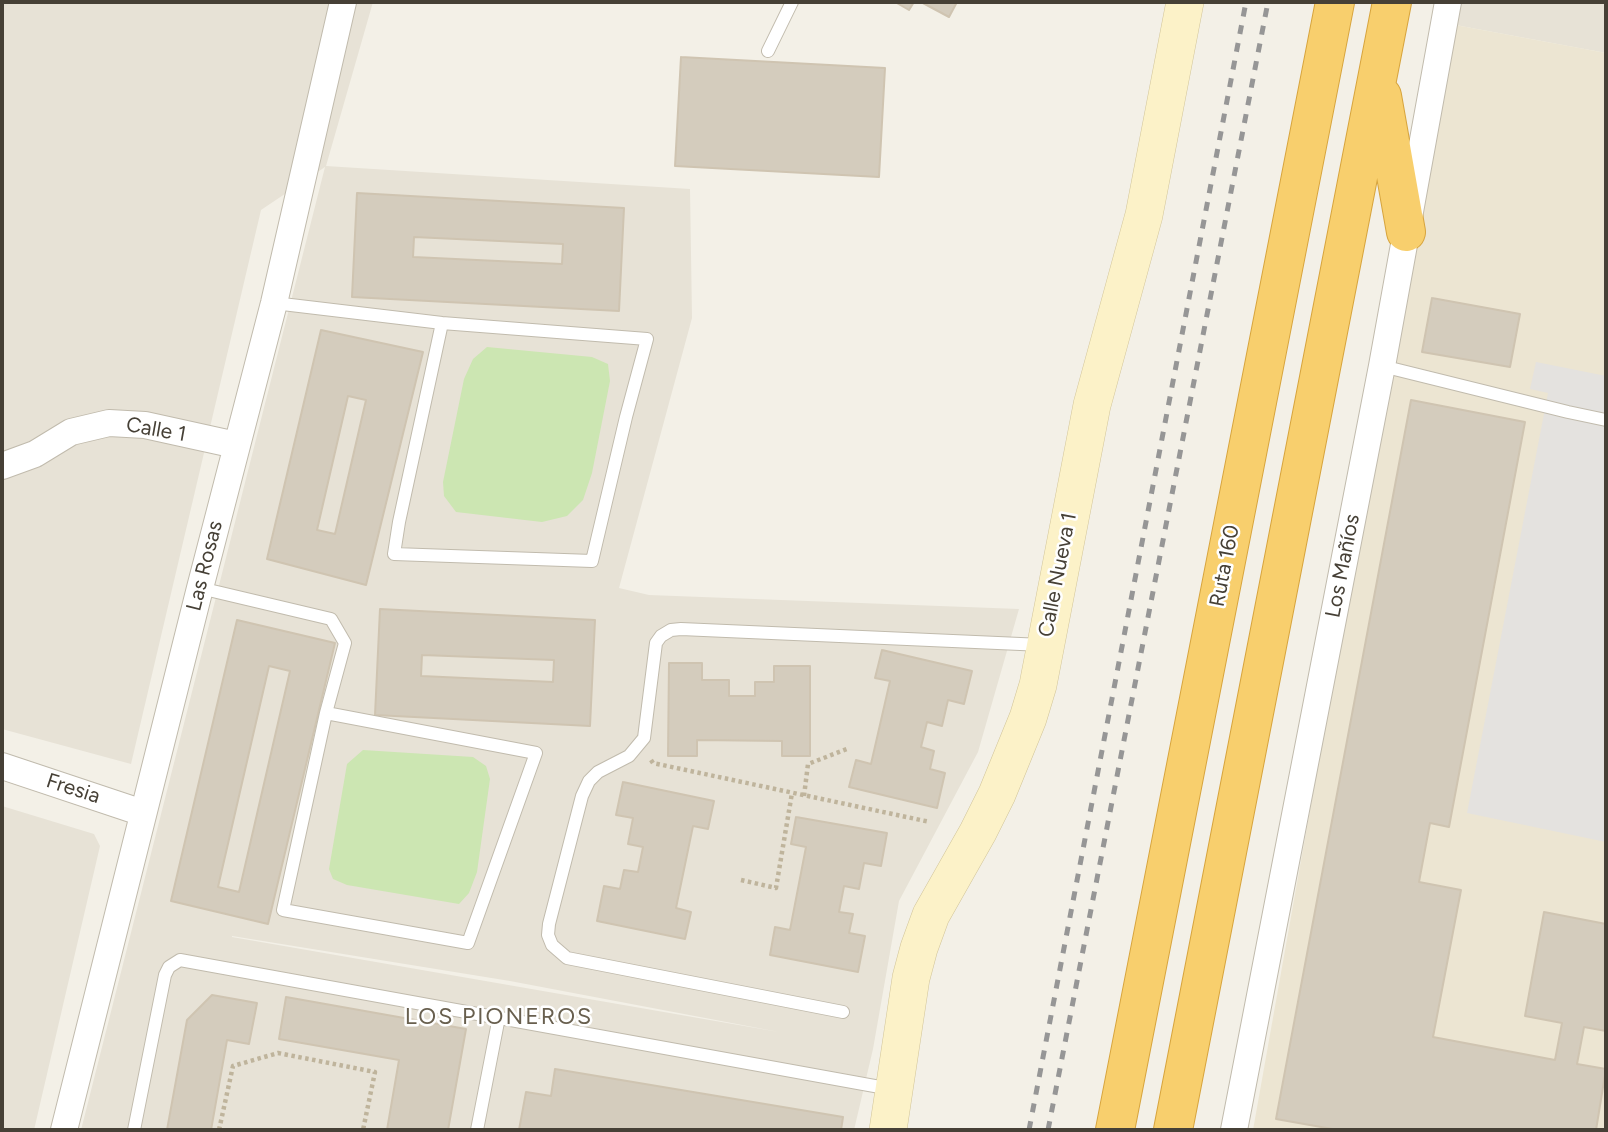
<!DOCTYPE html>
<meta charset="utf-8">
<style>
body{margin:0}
#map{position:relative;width:1608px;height:1132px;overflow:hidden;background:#f3f0e7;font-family:Figtree,sans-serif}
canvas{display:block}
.frame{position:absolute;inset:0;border:4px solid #464036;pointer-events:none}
</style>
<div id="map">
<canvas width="1608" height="1132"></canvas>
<div class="frame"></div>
</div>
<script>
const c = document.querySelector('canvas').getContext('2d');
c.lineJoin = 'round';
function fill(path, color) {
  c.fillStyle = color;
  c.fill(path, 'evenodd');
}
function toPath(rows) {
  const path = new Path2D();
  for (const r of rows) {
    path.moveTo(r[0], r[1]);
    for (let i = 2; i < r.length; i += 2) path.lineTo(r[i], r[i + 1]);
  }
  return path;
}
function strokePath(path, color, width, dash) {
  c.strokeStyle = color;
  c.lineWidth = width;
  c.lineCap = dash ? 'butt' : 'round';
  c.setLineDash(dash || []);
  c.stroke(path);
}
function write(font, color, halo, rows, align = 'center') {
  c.font = font + ' Figtree,sans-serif';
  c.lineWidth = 5;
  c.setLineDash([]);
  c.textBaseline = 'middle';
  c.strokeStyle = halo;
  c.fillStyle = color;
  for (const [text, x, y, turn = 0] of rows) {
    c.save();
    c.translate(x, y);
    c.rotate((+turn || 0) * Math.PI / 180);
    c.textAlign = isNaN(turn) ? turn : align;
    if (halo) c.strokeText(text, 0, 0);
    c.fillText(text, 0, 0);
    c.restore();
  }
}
const residential = toPath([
 [2,2,373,2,326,166,690,189,692,318,619,588,649,595,1019,609,978,752,899,901,873,1049,854,1130,81,1130,325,167,261,210,131,764,2,729],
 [232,936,510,981,779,1032,232,937],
 [1454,2,1606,2,1606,53,1450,24],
 [2,806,94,834,100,846,34,1130,2,1130]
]);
const education = toPath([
 [1450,24,1606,53,1606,1130,1253,1130]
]);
const green = toPath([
 [487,347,592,357,608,364,610,381,592,473,583,500,567,516,542,522,456,512,444,496,443,482,464,379,473,359],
 [363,750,473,757,486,766,490,779,477,872,469,893,459,904,347,885,333,879,329,869,347,764]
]);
const parking = toPath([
 [1536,362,1606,376,1606,842,1467,813,1548,393,1530,389]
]);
const building = toPath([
 [895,2,914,2,909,10,895,2],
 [921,2,957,2,949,17,921,2],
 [681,57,885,68,879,177,675,166,681,57],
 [357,193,624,208,619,311,352,297,357,193],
 [414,237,563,244,562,264,413,257,414,237],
 [1432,298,1520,314,1510,367,1422,352,1432,298],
 [321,330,423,352,366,585,267,559,321,330],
 [348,396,366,400,335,534,317,530,348,396],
 [1411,400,1525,422,1449,827,1430,823,1419,882,1461,890,1433,1037,1555,1060,1562,1023,1525,1016,1544,912,1606,924,1606,1031,1584,1027,1577,1064,1606,1069,1596,1130,1338,1130,1276,1119,1411,400],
 [380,609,595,620,590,726,375,715,380,609],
 [422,655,554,660,553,682,421,676,422,655],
 [237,620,335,643,268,924,171,901,237,620],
 [269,666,290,671,239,892,218,887,269,666],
 [882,650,972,671,964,704,948,700,942,726,927,722,921,747,934,751,930,769,945,773,937,808,849,787,856,760,871,764,890,681,875,678,882,650],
 [669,663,702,663,702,680,729,680,729,696,755,696,755,682,774,682,774,666,810,666,810,756,782,756,782,741,697,740,697,756,668,756,669,663],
 [623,782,714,801,708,829,693,826,676,908,691,912,685,939,597,921,604,886,620,889,624,870,638,872,643,847,628,844,633,818,616,815,623,782],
 [796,817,887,833,881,866,864,863,859,889,844,886,839,912,853,914,849,933,865,936,858,972,770,955,775,927,790,930,806,847,791,844,796,817],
 [212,995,257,1003,249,1044,227,1040,211,1130,167,1130,187,1020,212,995],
 [286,997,466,1029,448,1130,387,1130,399,1060,279,1039,286,997],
 [555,1069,843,1117,841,1130,519,1130,526,1092,551,1096,555,1069]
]);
const path = toPath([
 [651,760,653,763,930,822],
 [804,796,808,764,847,749],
 [741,880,776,888,792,793],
 [219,1130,233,1066,278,1053,375,1072,363,1130]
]);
const lane = toPath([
 [768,51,792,2],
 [274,303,442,323,647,339,626,417,592,561,394,554,399,522,442,323],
 [1382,366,1568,412,1606,420],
 [200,588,331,619,345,643,326,713,283,910,468,943,536,753,326,713],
 [843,1012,567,958,552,945,548,935,549,924,582,796,589,781,598,772,629,756,644,738,656,643,661,636,671,630,681,629,1043,645],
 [134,1130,165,975,169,967,180,960,891,1089],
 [477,1130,499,1017]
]);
const street = toPath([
 [2,466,35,454,71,432,109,423,145,425,236,445],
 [2,766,143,813],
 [64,1130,200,588,274,303,343,2],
 [1234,1130,1382,366,1448,2]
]);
const secondary = toPath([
 [888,1130,911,978,919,948,931,915,978,832,997,794,1028,718,1038,685,1092,405,1144,215,1185,2]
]);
const highway = toPath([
 [1382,96,1406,232],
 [1115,1130,1335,2],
 [1173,1130,1392,2]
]);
const rail = toPath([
 [1029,1130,1246,2],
 [1048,1130,1268,2]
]);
const streetNames = [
 ["Calle 1",156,430,10],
 ["Las Rosas",205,566,-76],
 ["Ruta 160",1225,566,-79],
 ["Los Mañíos",1343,566,-79],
 ["Calle Nueva 1",1058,575,-79],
 ["Fresia",73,789,18]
];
const neighbourhoodNames = [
 ["LOS PIONEROS",499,1017]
];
fill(residential, '#e7e2d6');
fill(education, '#ece5d2');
fill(green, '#cce6b2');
fill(parking, '#e4e2df');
fill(building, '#d4ccbd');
strokePath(building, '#cfc4b1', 2);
strokePath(lane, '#c1bbad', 14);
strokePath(street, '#c1bbad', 28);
strokePath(secondary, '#d1c498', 38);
strokePath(highway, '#d7a43d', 40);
strokePath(path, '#bfb49c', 4.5, [3.5, 3.5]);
strokePath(lane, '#fff', 12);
strokePath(street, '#fff', 26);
strokePath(secondary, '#fcf2c8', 37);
strokePath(highway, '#f8cf6d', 38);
strokePath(rail, '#969696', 5, [9, 9]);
write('21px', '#464036', '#fff', streetNames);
c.letterSpacing = '2px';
write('23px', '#685f4e', '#fff', neighbourhoodNames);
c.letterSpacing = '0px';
</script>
